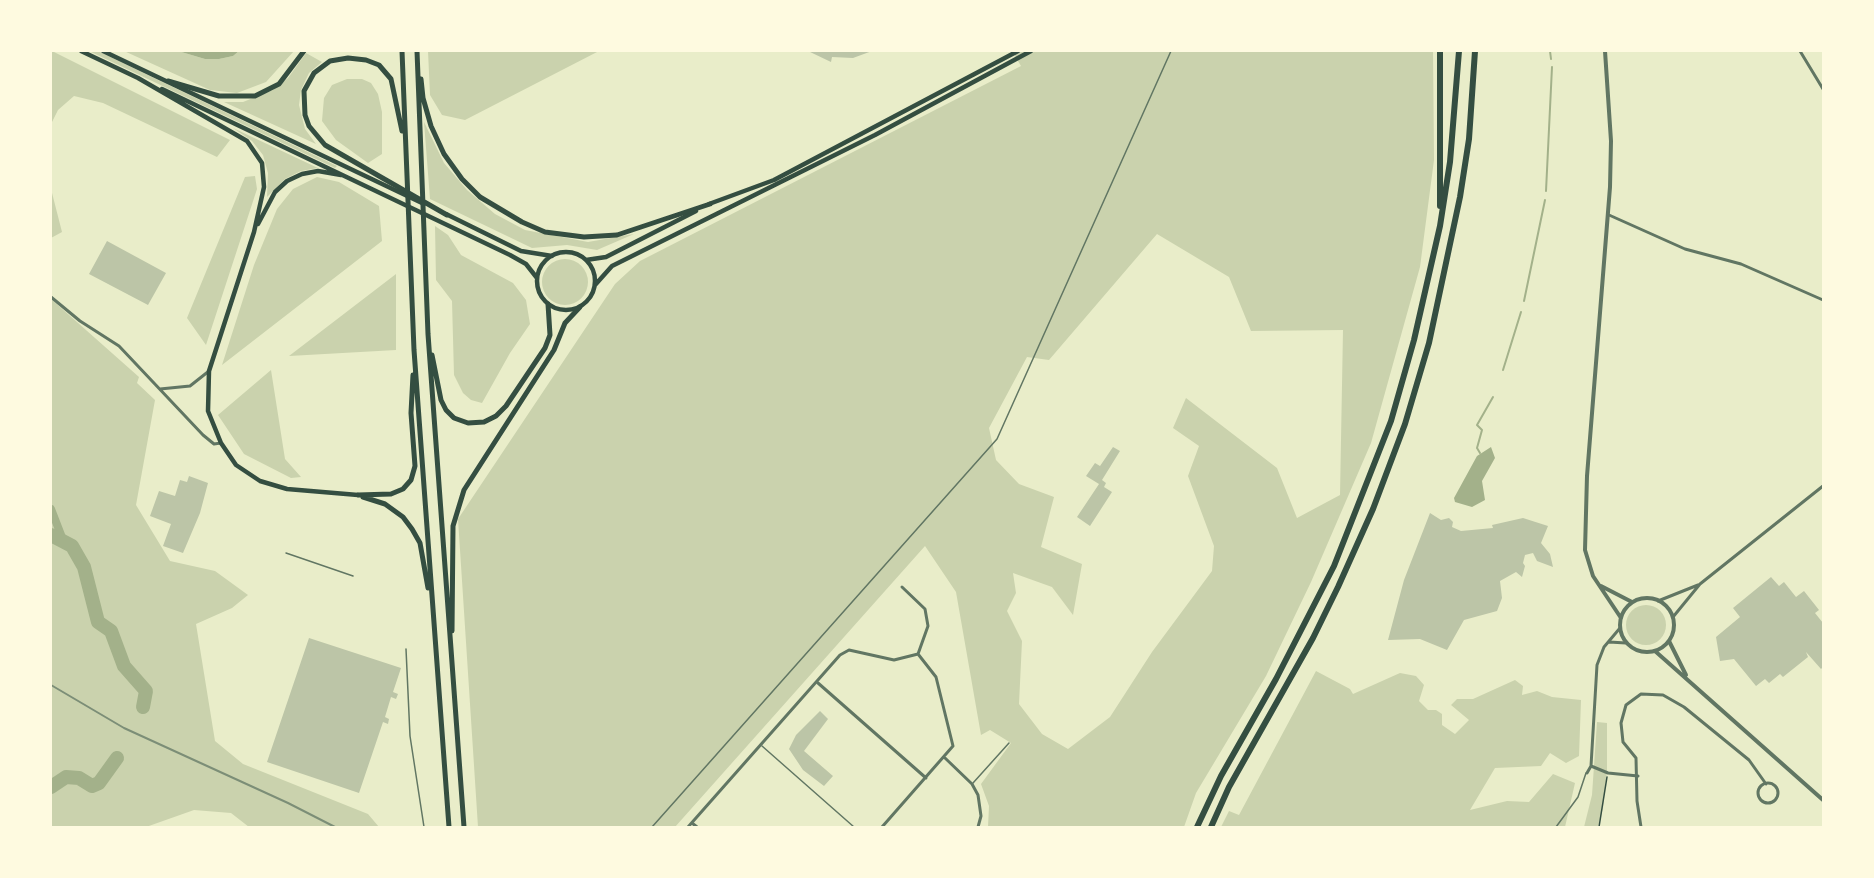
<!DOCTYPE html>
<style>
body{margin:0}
#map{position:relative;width:1874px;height:878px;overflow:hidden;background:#e9edc9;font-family:Figtree,sans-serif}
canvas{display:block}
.frame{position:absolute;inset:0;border:52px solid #fefae0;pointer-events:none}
</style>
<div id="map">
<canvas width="1874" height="878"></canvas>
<div class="frame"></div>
</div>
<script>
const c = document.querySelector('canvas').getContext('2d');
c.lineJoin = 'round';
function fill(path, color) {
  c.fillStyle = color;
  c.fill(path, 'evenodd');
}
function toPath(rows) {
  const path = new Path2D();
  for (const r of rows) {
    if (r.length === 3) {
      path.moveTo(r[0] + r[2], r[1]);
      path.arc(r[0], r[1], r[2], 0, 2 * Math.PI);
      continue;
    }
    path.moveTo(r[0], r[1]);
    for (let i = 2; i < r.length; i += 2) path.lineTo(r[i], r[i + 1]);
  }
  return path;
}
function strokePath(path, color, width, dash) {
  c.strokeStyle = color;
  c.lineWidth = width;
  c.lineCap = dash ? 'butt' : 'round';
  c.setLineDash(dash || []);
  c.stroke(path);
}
const green = toPath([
 [51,51,52,51,230,140,217,157,103,103,74,96,58,110,51,124],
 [89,51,98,51,337,166,335,168],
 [124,51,178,51,205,59,219,59,233,56,239,51,294,51,266,82,237,93,210,90],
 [428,51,599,51,465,120,442,115,430,95],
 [1012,51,1433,51,1434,160,1420,267,1371,443,1311,582,1266,676,1196,793,1184,827,988,827,989,806,981,784,1011,743,990,730,981,735,956,592,925,546,675,827,478,827,458,519,615,284,640,261,1021,66],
 [1157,234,1229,277,1251,331,1343,330,1340,495,1297,518,1277,468,1186,398,1173,428,1199,446,1188,476,1214,546,1212,571,1152,652,1110,717,1068,749,1042,734,1019,704,1022,641,1007,611,1016,593,1013,573,1052,587,1073,615,1082,564,1041,547,1054,497,1019,484,996,460,989,428,1027,357,1049,360],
 [306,53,322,62,309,73,301,90,299,105,305,129,316,144,224,102,243,102,273,90,288,78],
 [347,79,362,79,371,83,378,94,382,112,382,154,368,163,336,140,322,121,324,98,332,85],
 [424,122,444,163,467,190,495,214,525,230,588,242,634,234,597,250,567,245,532,248,430,199],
 [233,128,318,168,301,171,285,179,267,197,268,173,263,155,252,141],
 [255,176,257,189,206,345,187,318,245,177],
 [317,177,339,182,379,206,382,241,222,365,254,265,277,209,293,189],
 [51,189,62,232,51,238],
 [435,226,448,235,461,255,513,283,526,300,530,324,510,353,482,403,471,400,463,393,454,375,452,301,436,280],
 [565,282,23],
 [396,274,396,350,289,356],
 [51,299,139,377,137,383,155,400,136,505,170,561,215,571,248,595,232,608,196,624,215,741,243,764,368,814,379,827,249,827,231,813,194,810,146,827,51,827],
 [271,370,285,459,301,477,291,478,244,454,218,415],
 [1646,625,20],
 [1316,671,1350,689,1353,694,1400,673,1416,676,1424,685,1419,701,1428,710,1436,710,1442,714,1442,725,1455,734,1469,720,1451,705,1457,699,1473,699,1515,680,1523,686,1522,695,1537,691,1552,697,1581,700,1579,756,1566,763,1550,753,1541,766,1495,768,1470,810,1507,801,1529,802,1553,774,1575,783,1565,827,1221,827,1229,811,1239,815],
 [1597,722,1607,723,1607,771,1603,808,1598,827,1584,827,1592,795]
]);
const water = toPath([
 [178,51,239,51,233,56,219,59,205,59],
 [1491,447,1495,458,1482,481,1485,500,1472,507,1455,502,1454,498,1477,456]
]);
const stream = toPath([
 [1550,51,1551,59],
 [1546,191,1552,67],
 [1524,301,1545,200],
 [1503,370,1521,312],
 [1480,453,1477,448,1482,430,1477,425,1493,397]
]);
const canal = toPath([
 [51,509,63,540]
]);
const river = toPath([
 [51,535,72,546,84,567,98,622,111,631,124,666,146,691,143,707],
 [51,787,66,777,79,778,92,786,99,783,117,758]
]);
const building = toPath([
 [808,51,872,51,853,58,832,57,831,62],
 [107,241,166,273,148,305,89,274],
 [1113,447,1120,451,1102,480,1106,483,1104,487,1112,492,1090,526,1077,517,1099,484,1086,476,1095,463,1100,466],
 [189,476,208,483,200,513,183,553,163,546,171,524,150,516,159,491,175,496,180,480,187,482],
 [1430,513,1441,520,1449,518,1453,522,1452,527,1461,531,1493,528,1492,525,1523,518,1548,526,1541,543,1550,554,1553,567,1537,561,1533,553,1525,555,1523,563,1525,566,1522,577,1516,572,1500,581,1502,598,1497,611,1464,620,1447,650,1420,639,1388,640,1404,580],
 [1771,577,1779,586,1784,582,1796,597,1804,591,1819,610,1815,613,1823,623,1823,667,1821,669,1806,652,1808,657,1783,677,1780,674,1769,683,1765,679,1756,686,1734,659,1720,661,1716,637,1740,617,1733,608],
 [309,638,401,668,393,692,398,694,396,699,391,697,385,717,389,719,388,724,383,722,359,793,267,762],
 [820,711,828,719,804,751,833,776,824,786,803,770,789,749,796,735]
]);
const path = toPath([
 [1599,827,1607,777]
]);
const service = toPath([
 [286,553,353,576],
 [406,649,410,736,424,827],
 [762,746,854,827],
 [973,783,1009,743],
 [652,827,997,439,1171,51],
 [1556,827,1578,797,1586,773]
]);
const minor = toPath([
 [1800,51,1823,89],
 [1609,215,1685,249,1741,264,1823,300],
 [51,297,80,321,119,346,203,435,214,444,221,443],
 [160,389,190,386,209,371],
 [1658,601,1698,585],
 [1673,617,1700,584,1823,486],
 [1609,642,1626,643],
 [818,683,926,778],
 [945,758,972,784,978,795,981,816,978,827],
 [1591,766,1608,773,1638,776],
 [1587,773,1591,766,1597,665,1604,647,1620,628],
 [1768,793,10],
 [692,823,697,827],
 [688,827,840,655,849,650,894,660,918,654,928,626,925,609,902,587],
 [882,827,953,746,936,677,918,654],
 [1641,827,1637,801,1636,758,1623,742,1621,723,1626,705,1641,694,1663,695,1684,707,1749,760,1766,784]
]);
const tertiary = toPath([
 [1605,51,1611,141,1610,187,1587,476,1585,550,1593,576,1621,618],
 [1601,586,1632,602],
 [1647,625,27],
 [1669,641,1686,675],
 [1655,651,1823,800]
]);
const secondary = toPath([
 [81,51,138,78],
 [103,51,422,203],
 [138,78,247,141,262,163,264,187,254,232,209,371,208,411,221,443,236,465,260,481,287,489,358,495],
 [162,89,510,255,526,264,537,278],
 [709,204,774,180,1018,51],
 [446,214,521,251,552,256],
 [258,224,275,192,287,181,302,174,318,171,341,175],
 [566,281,29],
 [586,260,606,257,696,211],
 [595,285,612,266,875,135,1031,51]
]);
const primary = toPath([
 [402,51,414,350,449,827],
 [417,51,428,334,464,827],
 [421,79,423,98,431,126,444,154,462,179,480,197,522,222,545,232,584,237,617,235,710,204],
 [168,81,219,96,255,96,279,84,304,51],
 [402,131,391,79,379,65,366,60,348,58,330,61,314,73,304,91,305,115,309,126,325,145,447,215],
 [432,355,441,400,446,410,454,418,468,423,484,422,496,416,506,406,545,348,550,335,548,304],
 [358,495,391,494,403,489,411,480,415,466,411,413,413,375],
 [363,497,385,504,403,517,412,529,420,543,428,588],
 [452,631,453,526,464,490,554,350,565,323,580,307]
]);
const motorway = toPath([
 [1440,206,1440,51],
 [1197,827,1221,776,1276,679,1334,566,1391,421,1414,340,1440,226,1450,162,1459,51],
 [1211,827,1229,787,1313,638,1338,587,1373,509,1405,424,1429,343,1460,197,1469,139,1475,51]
]);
const rail = toPath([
 [51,685,124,728,288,803,335,827]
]);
fill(green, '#cad2ad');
fill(water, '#a3b18a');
strokePath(stream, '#a3b18a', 2);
strokePath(canal, '#a3b18a', 8);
strokePath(river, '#a3b18a', 14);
fill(building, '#bcc5a7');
strokePath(path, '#344e41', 1.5);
strokePath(service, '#617663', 1.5);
strokePath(minor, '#617663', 3);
strokePath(tertiary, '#617663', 4);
strokePath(secondary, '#344e41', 4.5);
strokePath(primary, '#344e41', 5);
strokePath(motorway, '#344e41', 6);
strokePath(rail, '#7c8e77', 2);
</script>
